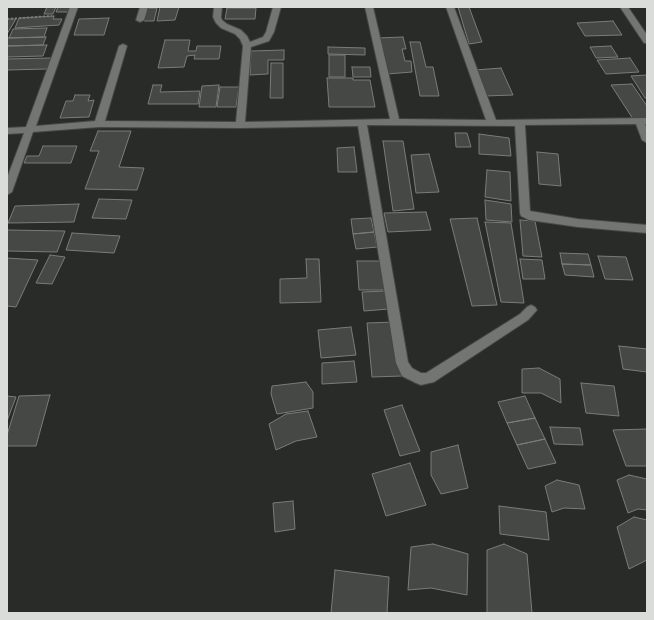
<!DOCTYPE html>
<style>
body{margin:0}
#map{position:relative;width:654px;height:620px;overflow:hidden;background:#282b28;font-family:Lato,sans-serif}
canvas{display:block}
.frame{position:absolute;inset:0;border:8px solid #dadcda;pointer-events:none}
</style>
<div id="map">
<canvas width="654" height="620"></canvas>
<div class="frame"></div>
</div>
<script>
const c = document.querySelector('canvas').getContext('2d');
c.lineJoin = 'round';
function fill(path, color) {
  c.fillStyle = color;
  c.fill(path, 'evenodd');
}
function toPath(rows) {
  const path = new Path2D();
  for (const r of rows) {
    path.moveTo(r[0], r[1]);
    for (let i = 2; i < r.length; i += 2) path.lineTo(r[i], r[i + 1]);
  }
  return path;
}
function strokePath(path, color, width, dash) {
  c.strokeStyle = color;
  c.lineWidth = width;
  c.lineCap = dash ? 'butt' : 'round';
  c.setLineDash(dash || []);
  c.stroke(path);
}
const building = toPath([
 [47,7,56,7,53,14,44,14,47,7],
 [58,7,70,7,68,12,56,12,58,7],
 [160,7,179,7,175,20,157,21,160,7],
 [458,7,469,7,482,42,469,44,458,7],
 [147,8,157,8,154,21,144,21,147,8],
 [227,8,256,8,255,19,225,19,227,8],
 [54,16,53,19,62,19,59,25,15,28,19,18,54,16],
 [109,18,104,35,74,35,79,19,109,18],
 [7,19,16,19,7,34,7,19],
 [613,21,622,35,585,36,577,23,613,21],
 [47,28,44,37,9,38,13,29,47,28],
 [46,37,43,45,7,46,7,38,46,37],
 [403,37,406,49,402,49,405,61,411,61,412,72,387,74,378,38,403,37],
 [165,40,190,40,188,51,196,51,197,46,221,46,219,59,194,59,195,55,187,56,184,67,158,68,165,40],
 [410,42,420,42,426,67,433,67,439,96,420,96,410,42],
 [47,45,43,56,7,57,7,46,47,45],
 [611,46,618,57,596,58,590,47,611,46],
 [328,47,365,48,365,55,328,54,328,47],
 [284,50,284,60,268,60,268,74,250,75,251,51,284,50],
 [329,55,345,55,345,77,329,77,329,55],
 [51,58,47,69,7,70,7,59,51,58],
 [630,58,639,72,606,74,597,60,630,58],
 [271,63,283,63,283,98,270,98,271,63],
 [352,67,370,67,371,77,353,77,352,67],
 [501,68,513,95,485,96,475,70,501,68],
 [647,75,647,98,645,98,631,76,647,75],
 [327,78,353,78,353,80,370,80,375,107,329,107,327,78],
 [632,84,647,106,647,118,633,119,611,85,632,84],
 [153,85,162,85,160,92,200,91,198,104,148,104,153,85],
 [219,85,216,107,199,107,202,86,219,85],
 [220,87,239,87,236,107,217,107,220,87],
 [75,95,90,95,88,101,94,100,89,117,60,118,66,101,73,101,75,95],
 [98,131,131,131,119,167,144,168,137,190,85,189,99,151,90,151,98,131],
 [455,133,467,133,471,147,456,147,455,133],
 [479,134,509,138,511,156,479,154,479,134],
 [383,141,403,141,414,209,393,211,383,141],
 [43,146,77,146,71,163,24,163,27,156,39,156,43,146],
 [354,147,357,172,338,172,337,148,354,147],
 [537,152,558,154,561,186,539,184,537,152],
 [429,154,439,192,416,193,411,155,429,154],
 [487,170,510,172,511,201,485,197,487,170],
 [99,199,132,200,126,219,92,218,99,199],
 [485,200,511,204,512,222,486,220,485,200],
 [79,204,74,222,8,223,15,206,79,204],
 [426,212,431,230,388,232,384,213,426,212],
 [371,218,374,232,353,234,351,219,371,218],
 [477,218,497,305,472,306,450,219,477,218],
 [520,220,535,221,542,257,523,256,520,220],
 [485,222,511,223,524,303,501,302,485,222],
 [7,230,65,231,57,252,7,251,7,230],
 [374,232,377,247,356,249,353,234,374,232],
 [72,233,120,236,114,253,66,250,72,233],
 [560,253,588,254,591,265,562,264,560,253],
 [50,255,65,257,52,284,36,283,50,255],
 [598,256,626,257,633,280,605,279,598,256],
 [7,258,38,260,16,307,7,306,7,258],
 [306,259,319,259,321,302,280,303,280,279,307,278,306,259],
 [520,259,542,260,545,279,523,279,520,259],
 [357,261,385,261,388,290,359,290,357,261],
 [562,264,591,265,594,277,565,275,562,264],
 [387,291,389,309,364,311,362,292,387,291],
 [395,322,402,376,372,377,367,323,395,322],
 [351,327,356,355,321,358,318,330,351,327],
 [619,346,647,349,647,372,623,369,619,346],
 [354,361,357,382,322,384,322,363,354,361],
 [539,368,560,379,561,403,541,393,522,393,522,369,539,368],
 [306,382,313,392,313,408,277,414,271,394,272,386,306,382],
 [581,383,614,386,619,416,586,413,581,383],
 [50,395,36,446,7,446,7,435,19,396,50,395],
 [7,396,16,397,7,421,7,396],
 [525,396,535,418,507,423,498,402,525,396],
 [402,405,420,451,400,456,384,410,402,405],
 [308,411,317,437,296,441,276,450,269,424,286,414,308,411],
 [535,418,545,439,517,445,507,423,535,418],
 [550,427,580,428,583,445,554,444,550,427],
 [647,429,647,466,626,466,613,430,647,429],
 [545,439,556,463,528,469,517,445,545,439],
 [458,445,468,488,441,494,431,475,431,452,458,445],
 [410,463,426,505,386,516,372,474,410,463],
 [629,475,647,479,647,510,638,509,628,513,617,480,629,475],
 [557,480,579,485,585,509,564,508,552,512,545,486,557,480],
 [293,501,295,529,275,532,273,503,293,501],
 [499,506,546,512,549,540,500,534,499,506],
 [634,517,647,520,647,560,629,569,617,527,634,517],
 [433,544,468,554,467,595,431,588,408,590,411,547,433,544],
 [504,544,527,554,532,613,487,613,487,550,504,544],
 [335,570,389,577,387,613,331,613,335,570]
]);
const path = toPath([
 [7,19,52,16]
]);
const street = toPath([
 [70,7,78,7,36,126,95,121,119,46,123,44,127,46,105,121,236,122,243,46,240,39,235,34,221,28,216,23,213,17,214,7,222,7,221,17,222,20,227,24,241,30,247,36,250,42,263,37,266,32,273,7,281,7,274,32,269,41,251,47,245,122,390,119,365,7,373,7,399,119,486,120,446,7,454,7,496,120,647,118,647,124,645,124,647,129,647,143,642,140,636,124,525,125,530,211,578,219,647,225,647,233,578,227,529,220,521,216,520,213,515,126,367,125,408,362,412,368,421,373,426,373,520,314,527,307,531,305,535,307,537,310,528,320,434,382,421,385,416,383,402,376,396,363,358,126,240,128,99,127,33,132,12,192,7,195,7,178,24,133,7,134,7,128,26,127,70,7],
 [140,7,148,7,144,20,140,22,136,20,140,7],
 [620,7,628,7,647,35,647,43,644,43,620,7]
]);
fill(building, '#454845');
strokePath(building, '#797d79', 1);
strokePath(street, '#454745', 2);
strokePath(path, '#777a77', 2, [2, 2]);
fill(street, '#727572');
</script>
